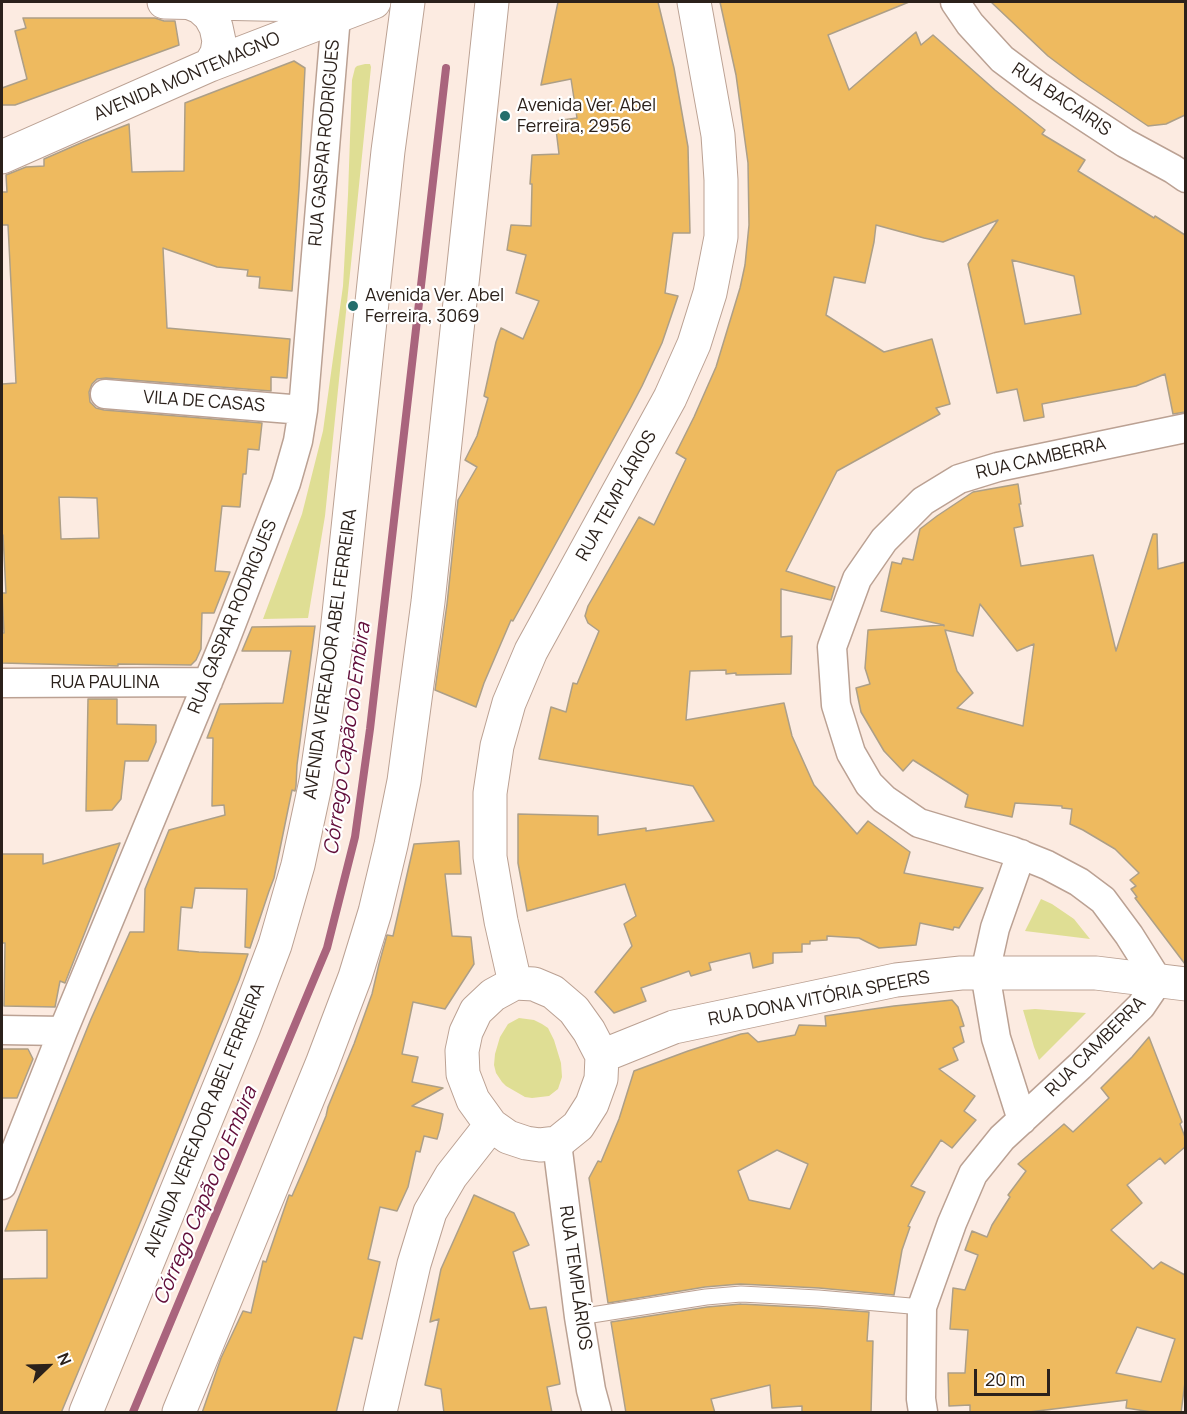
<!DOCTYPE html>
<meta charset="utf-8">
<style>
body{margin:0}
#map{position:relative;width:1187px;height:1414px;overflow:hidden;background:#fcebe1;font-family:Manrope,sans-serif}
canvas{display:block}
.frame{position:absolute;inset:0;border:3px solid #2b211b;pointer-events:none}
.north{position:absolute;left:18px;top:1336px;width:60px;height:60px;-webkit-text-stroke:4px #fff;paint-order:stroke;rotate:67deg;font-size:16px;font-weight:700;line-height:24px;text-align:center;color:#2b211b}
.north::after{content:'';display:block;margin:auto;width:21px;height:27px;background:#2b211b;clip-path:polygon(50% 0,100% 100%,50% 72%,0 100%)}
.scale{position:absolute;left:974px;top:1369px;width:76px;height:27px;box-sizing:border-box;border:3px solid #2b211b;border-top:0;padding-left:8px;font-size:18px;line-height:21px;white-space:nowrap;color:#2b211b;-webkit-text-stroke:4px #fff;paint-order:stroke}
</style>
<div id="map">
<canvas width="1187" height="1414"></canvas>
<div class="frame"></div>
<div class="north">N</div>
<div class="scale">20 m</div>
</div>
<script>
const c = document.querySelector('canvas').getContext('2d');
c.lineJoin = 'round';
function fill(path, color) {
  c.fillStyle = color;
  c.fill(path, 'evenodd');
}
function toPath(rows) {
  const path = new Path2D();
  for (const r of rows) {
    path.moveTo(r[0], r[1]);
    for (let i = 2; i < r.length; i += 2) path.lineTo(r[i], r[i + 1]);
  }
  return path;
}
function strokePath(path, color, width, dash) {
  c.strokeStyle = color;
  c.lineWidth = width;
  c.lineCap = dash ? 'butt' : 'round';
  c.setLineDash(dash || []);
  c.stroke(path);
}
function write(font, color, halo, rows, align = 'center') {
  c.font = font + ' Manrope,sans-serif';
  c.lineWidth = 4.5;
  c.setLineDash([]);
  c.textBaseline = 'middle';
  c.strokeStyle = halo;
  c.fillStyle = color;
  for (const [text, x, y, turn = 0] of rows) {
    c.save();
    c.translate(x, y);
    c.rotate((+turn || 0) * Math.PI / 180);
    c.textAlign = isNaN(turn) ? turn : align;
    if (halo) c.strokeText(text, 0, 0);
    c.fillText(text, 0, 0);
    c.restore();
  }
}
const green = toPath([
 [365,64,370,64,371,67,356,215,325,516,308,618,263,619,302,514,323,431,343,286,348,195,352,80,355,68,357,66],
 [1041,899,1052,904,1074,919,1090,939,1025,931],
 [1035,1009,1086,1013,1039,1060,1034,1047,1023,1010],
 [519,1018,534,1020,542,1024,548,1028,554,1040,561,1063,562,1077,558,1089,549,1096,532,1098,525,1097,506,1086,502,1082,496,1073,494,1065,495,1054,500,1037,508,1024]
]);
const stream = toPath([
 [133,1412,327,948,355,837,370,729,446,68]
]);
const building = toPath([
 [558,2,658,2,674,68,688,147,690,233,673,233,665,293,678,296,662,343,642,386,631,407,513,621,511,620,484,683,476,707,435,690,447,604,458,500,477,467,465,460,477,436,488,398,484,396,496,342,501,328,523,339,539,301,516,293,526,255,507,250,511,225,531,226,532,184,530,184,532,155,559,154,555,121,577,118,571,79,541,85,558,2],
 [720,2,909,2,828,35,849,90,916,32,921,45,933,35,995,90,1045,130,1042,134,1085,160,1078,171,1154,218,1155,216,1185,235,1185,412,1173,414,1165,374,1136,386,1042,404,1044,417,1024,421,1017,389,997,393,968,264,998,220,943,242,924,238,876,225,874,242,865,283,834,277,826,315,884,352,932,339,950,404,936,408,940,414,837,471,786,571,835,587,831,600,781,589,781,637,792,636,791,674,736,675,736,673,726,674,726,670,690,671,686,720,784,703,792,736,814,785,857,834,868,821,910,852,904,873,983,888,959,928,954,927,953,930,920,923,916,945,879,948,859,938,827,936,827,940,810,941,810,944,802,944,802,952,773,953,773,963,753,968,750,953,709,963,711,970,691,976,689,971,641,988,646,1001,614,1013,595,992,632,946,624,924,636,916,625,884,527,911,518,863,518,814,598,816,598,835,646,828,646,831,714,821,693,786,539,759,551,707,566,712,573,683,577,684,599,631,588,623,585,616,588,606,639,517,654,525,686,459,676,453,694,417,716,367,740,288,745,265,749,225,748,163,736,75,720,2],
 [1012,260,1074,276,1081,314,1025,324,1012,260],
 [991,2,1185,2,1185,115,1166,124,1148,126,1080,80,1048,56,991,2],
 [23,18,155,18,164,21,175,21,179,45,15,105,2,105,2,88,27,79,15,31,26,28,23,18],
 [294,61,305,68,299,189,292,291,259,288,260,277,247,276,248,270,217,267,163,248,167,328,290,339,287,378,271,377,271,391,106,378,97,379,92,384,89,392,90,402,96,408,104,410,262,423,259,450,248,449,246,474,243,474,240,507,222,506,215,571,230,572,214,613,202,613,201,649,196,660,191,665,118,664,118,666,2,663,2,633,4,633,2,593,6,593,3,535,2,535,2,384,16,383,8,225,2,225,2,192,7,192,6,175,26,167,44,166,44,159,83,142,129,124,132,172,184,171,185,103,294,61],
 [59,497,97,498,99,538,61,539,59,497],
 [1018,484,1021,504,1019,504,1023,526,1014,528,1021,566,1093,555,1116,651,1153,534,1157,534,1158,569,1185,562,1185,964,1135,898,1137,897,1131,889,1136,886,1130,880,1139,873,1115,849,1083,830,1070,824,1072,809,1062,808,1062,806,1015,803,1012,817,965,807,968,795,913,760,903,771,884,751,861,712,856,688,870,684,865,668,868,630,944,625,944,626,944,625,881,611,892,562,901,564,903,558,913,560,920,529,937,516,973,492,1018,484],
 [980,604,1017,651,1034,644,1023,726,957,708,973,693,957,671,945,630,973,636,980,604],
 [315,626,297,765,296,786,295,791,292,790,274,878,269,891,250,948,245,947,247,889,195,888,192,908,181,907,178,950,199,952,248,954,239,980,138,1228,61,1413,2,1413,2,1279,47,1278,47,1230,5,1231,91,1019,130,932,144,932,145,889,169,830,225,815,224,805,212,806,213,738,207,738,220,704,283,703,291,651,242,651,252,627,315,626],
 [88,699,117,699,117,724,156,725,156,742,148,761,125,761,121,799,112,810,86,811,88,699],
 [459,841,461,874,445,874,452,936,471,937,474,964,445,1009,413,1002,402,1054,418,1057,412,1082,443,1088,412,1106,443,1114,440,1129,437,1139,424,1136,420,1152,416,1151,408,1187,397,1211,380,1207,368,1259,380,1262,362,1339,354,1337,336,1413,202,1413,221,1358,243,1311,251,1313,263,1261,266,1262,289,1195,292,1196,306,1164,326,1116,328,1107,354,1044,372,994,379,964,387,935,393,936,414,844,459,841],
 [120,843,65,983,60,981,55,1007,4,1006,5,943,2,943,2,854,43,854,43,864,120,843],
 [952,1000,958,1007,964,1026,960,1027,964,1042,953,1048,958,1060,939,1069,975,1096,964,1111,976,1120,952,1148,941,1140,911,1186,925,1192,908,1226,910,1227,902,1250,894,1295,819,1288,740,1284,705,1287,608,1303,589,1178,598,1161,601,1162,619,1119,634,1071,688,1051,741,1034,748,1033,758,1042,795,1035,799,1025,826,1026,825,1016,894,1006,952,1000],
 [777,1150,808,1164,790,1209,749,1200,738,1171,777,1150],
 [1149,1037,1182,1122,1180,1124,1185,1137,1185,1147,1165,1164,1160,1158,1127,1185,1142,1203,1111,1230,1153,1269,1161,1262,1185,1275,1185,1382,1181,1413,1158,1413,1126,1408,1127,1400,1021,1413,970,1413,970,1405,949,1406,948,1373,965,1373,968,1330,950,1329,953,1288,965,1290,978,1255,965,1250,972,1231,987,1237,992,1225,1010,1197,1008,1195,1026,1171,1018,1164,1064,1124,1073,1132,1109,1098,1101,1088,1132,1057,1149,1037],
 [1137,1327,1175,1339,1161,1382,1116,1373,1137,1327],
 [2,1049,28,1049,33,1059,17,1098,2,1098,2,1049],
 [474,1195,514,1213,529,1245,513,1252,530,1309,546,1307,560,1384,547,1387,552,1413,444,1413,441,1389,425,1385,439,1319,430,1322,441,1269,474,1195],
 [741,1304,817,1308,869,1312,867,1341,873,1341,871,1413,802,1413,802,1406,772,1408,770,1385,711,1399,715,1413,626,1413,611,1322,707,1307,741,1304]
]);
const service = toPath([
 [579,1317,706,1297,741,1294,818,1298,922,1307]
]);
const minor = toPath([
 [955,2,970,24,1002,59,1038,86,1125,143,1173,169,1186,178],
 [105,394,303,410],
 [2,683,208,682],
 [1021,854,995,928,985,973,996,1038,1022,1120],
 [2,1030,63,1031],
 [557,1143,579,1317,591,1390,597,1412],
 [2,1185,63,1031,224,643,286,483,298,441,303,410,336,16],
 [923,1412,921,1399,922,1307,952,1223,973,1174,1002,1138,1080,1066,1141,1006,1158,981,1129,935,1103,900,1079,882,1047,865,1012,851,919,823,884,799,869,784,851,753,836,705,832,647,857,579,884,540,923,501,959,479,998,467,1186,428]
]);
const tertiary = toPath([
 [164,2,305,5,323,9,336,16],
 [188,2,200,7,210,16,216,27,219,41,217,53,210,65],
 [2,157,210,65,374,2],
 [515,983,501,921,490,857,490,793,497,746,509,703,531,651,670,398,694,344,710,293,721,237,721,180,718,135,694,2],
 [515,983,534,984,553,992,574,1010,589,1031,602,1056,601,1079,592,1104,578,1126,557,1143,540,1145,526,1143,508,1137,491,1125,473,1100,463,1074,462,1051,466,1032,476,1011,493,995,515,983],
 [602,1056,674,1027,896,980,961,973,1096,973,1186,984],
 [380,1412,414,1264,430,1212,451,1176,491,1125]
]);
const primary = toPath([
 [86,1412,244,1027,275,945,298,865,316,781,335,651,388,151,408,2],
 [179,1412,322,1064,355,977,375,912,391,845,404,781,428,602,492,2]
]);
const markers = [
 [505,116,6,"#246e6c"],
 [353,306,6,"#246e6c"]
];
const streetNames = [
 ["AVENIDA MONTEMAGNO",187,77,-23],
 ["RUA BACAIRIS",1061,100,34],
 ["RUA GASPAR RODRIGUES",325,143,-85],
 ["VILA DE CASAS",204,402,4],
 ["RUA CAMBERRA",1041,459,-13],
 ["RUA TEMPLÁRIOS",617,496,-61],
 ["RUA GASPAR RODRIGUES",233,617,-68],
 ["AVENIDA VEREADOR ABEL FERREIRA",331,654,-82],
 ["RUA PAULINA",105,683],
 ["RUA DONA VITÓRIA SPEERS",819,999,-11],
 ["RUA CAMBERRA",1096,1047,-45],
 ["AVENIDA VEREADOR ABEL FERREIRA",205,1120,-68],
 ["RUA TEMPLÁRIOS",575,1278,82]
];
const poiNames = [
 ["Avenida Ver. Abel",517,106],
 ["Ferreira, 2956",517,127],
 ["Avenida Ver. Abel",365,296],
 ["Ferreira, 3069",365,317]
];
const waterNames = [
 ["Córrego Capão do Embira",348,739,-82],
 ["Córrego Capão do Embira",206,1196,-67]
];
fill(green, '#dfde94');
strokePath(stream, '#a9647d', 8);
fill(building, '#eeba5f');
strokePath(building, '#ad9f87', 1.5);
strokePath(service, '#bba193', 17);
strokePath(minor, '#bba193', 31);
strokePath(tertiary, '#bba193', 35);
strokePath(primary, '#bba193', 35);
strokePath(service, '#fff', 15);
strokePath(minor, '#fff', 28);
strokePath(tertiary, '#fff', 33);
strokePath(primary, '#fff', 33);
for (const [x, y, r, color] of markers) {
  const dot = new Path2D();
  dot.arc(x, y, r, 0, 2 * Math.PI);
  c.fillStyle = color;
  c.fill(dot);
  strokePath(dot, '#fff', 2);
}
write('18px', '#2b211b', '#fff', streetNames);
write('18px', '#2b211b', '#fff', poiNames, 'left');
write('italic 20px', '#610c39', '#fff', waterNames);
</script>
